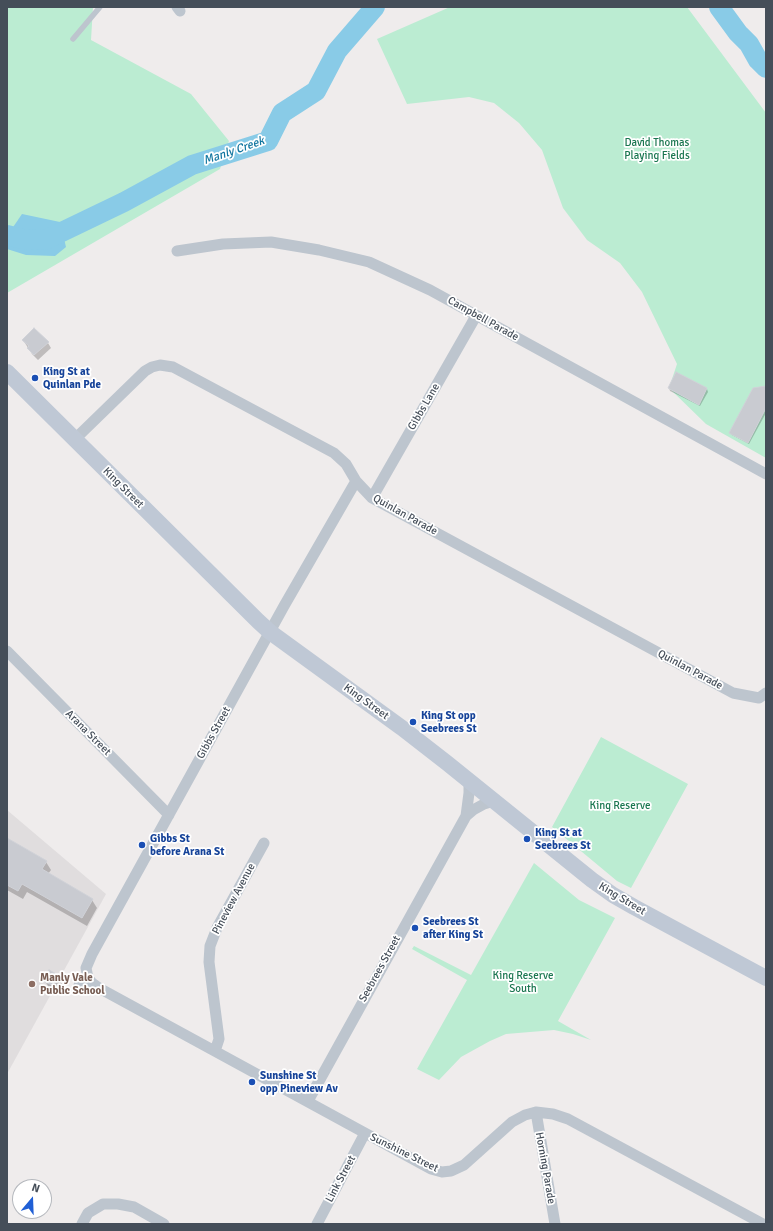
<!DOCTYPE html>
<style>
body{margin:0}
#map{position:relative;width:773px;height:1231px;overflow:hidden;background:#efecec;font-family:Signika,sans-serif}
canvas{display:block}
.frame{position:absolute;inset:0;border:8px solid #454e59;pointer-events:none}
.north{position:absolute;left:12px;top:1179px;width:40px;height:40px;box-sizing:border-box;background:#fff;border:1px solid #b5b8bd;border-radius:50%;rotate:19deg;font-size:11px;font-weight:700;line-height:16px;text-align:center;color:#454e59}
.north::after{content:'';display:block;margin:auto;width:14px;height:18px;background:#205fd5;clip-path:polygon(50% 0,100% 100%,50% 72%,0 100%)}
</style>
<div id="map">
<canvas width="773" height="1231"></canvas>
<div class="frame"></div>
<div class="north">N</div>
</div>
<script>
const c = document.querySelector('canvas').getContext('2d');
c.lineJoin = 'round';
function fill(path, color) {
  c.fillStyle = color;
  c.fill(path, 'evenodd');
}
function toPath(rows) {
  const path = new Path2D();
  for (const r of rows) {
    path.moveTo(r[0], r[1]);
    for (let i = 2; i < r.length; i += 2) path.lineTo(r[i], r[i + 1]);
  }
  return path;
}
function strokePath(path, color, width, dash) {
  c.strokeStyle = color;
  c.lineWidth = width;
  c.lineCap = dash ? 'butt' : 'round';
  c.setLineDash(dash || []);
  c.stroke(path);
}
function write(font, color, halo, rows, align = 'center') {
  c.font = font + ' Signika,sans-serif';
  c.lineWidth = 3.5;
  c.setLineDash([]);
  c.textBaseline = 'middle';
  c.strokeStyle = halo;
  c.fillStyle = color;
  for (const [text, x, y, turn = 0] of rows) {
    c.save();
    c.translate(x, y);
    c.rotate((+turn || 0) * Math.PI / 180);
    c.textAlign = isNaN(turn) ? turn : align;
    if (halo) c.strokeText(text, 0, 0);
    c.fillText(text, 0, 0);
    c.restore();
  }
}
const education = toPath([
 [7,810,106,894,7,1074]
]);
const green = toPath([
 [7,7,93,7,91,40,191,94,229,141,220,169,7,293],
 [450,7,687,7,766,113,766,458,706,424,669,388,677,364,642,292,620,263,587,240,563,208,542,150,519,123,494,103,469,97,407,104,377,39],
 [601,737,688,784,631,888,617,881,552,827],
 [534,863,579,900,615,918,558,1021,591,1040,573,1034,554,1030,506,1034,490,1041,461,1057,439,1080,417,1069,467,980,412,949,414,946,471,975]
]);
const water = toPath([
 [22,214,60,222,66,247,55,256,26,255,7,249,7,236]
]);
const shadow = toPath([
 [23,340,48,343,51,348,38,360,32,354],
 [677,374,707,389,708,392,700,406,670,391,669,388],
 [766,387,766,413,749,444,732,435,730,433],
 [7,839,46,862,51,870,48,874,92,900,97,908,87,926,27,892,23,899,7,890],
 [57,975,62,984,57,993,50,989,45,981]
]);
const river = toPath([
 [719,7,738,33,749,44,758,60,766,68],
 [7,235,22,239,45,240,124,202,192,165,268,141,282,113,316,91,337,51,375,7]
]);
const building = toPath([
 [34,328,49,342,34,355,27,348,29,346,22,340,34,328],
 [676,372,707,388,699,405,668,388,676,372],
 [766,386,766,408,748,443,729,433,753,388,766,386],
 [7,838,47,861,42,869,93,899,82,918,22,884,18,891,7,885,7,838],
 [49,970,58,975,52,985,43,981,49,970]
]);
const lane = toPath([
 [73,39,100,7]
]);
const street = toPath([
 [177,7,180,11],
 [177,251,223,244,271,242,319,250,369,262,430,290,766,474],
 [74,440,145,371,152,367,160,365,173,367,334,453,346,464,356,481,372,498,733,693,759,698,766,693],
 [356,481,284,606,92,954,86,968,88,978,92,983,99,988,431,1169,442,1172,451,1171,464,1165,512,1122,525,1115,536,1112,553,1114,568,1119,763,1224],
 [372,498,476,316],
 [7,651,169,815],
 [466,816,473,810,484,804,494,801],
 [79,985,88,978],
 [215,1051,219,1039,209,962,210,946,217,928,264,843],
 [308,1101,466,816,469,793,469,780],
 [536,1112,555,1224],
 [82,1224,88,1213,103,1204,118,1204,134,1207,164,1224],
 [317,1224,365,1133]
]);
const secondary = toPath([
 [7,372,258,621,270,632,402,728,447,763,592,880,613,895,634,907,766,978]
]);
const markers = [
 [35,378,4,"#1a4fb4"],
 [413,722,4,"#1a4fb4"],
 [527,839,4,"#1a4fb4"],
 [142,845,4,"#1a4fb4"],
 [415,928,4,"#1a4fb4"],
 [32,984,4,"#8d6e63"],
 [252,1082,4,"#1a4fb4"]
];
const parkNames = [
 ["David Thomas",657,143],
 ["Playing Fields",657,156],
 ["King Reserve",620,806],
 ["King Reserve",523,976],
 ["South",523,989]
];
const streetNames = [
 ["Campbell Parade",483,319,29],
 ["Gibbs Lane",424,407,-60],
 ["King Street",123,488,45],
 ["Quinlan Parade",405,515,29],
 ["Quinlan Parade",690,670,28],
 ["King Street",366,702,36],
 ["Arana Street",88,733,45],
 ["Gibbs Street",214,733,-61],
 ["Pineview Avenue",234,899,-62],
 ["King Street",622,899,31],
 ["Seebrees Street",380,969,-61],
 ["Sunshine Street",404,1153,26],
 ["Horning Parade",545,1168,80],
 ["Link Street",341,1179,-62]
];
const transitNames = [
 ["King St at",43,372],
 ["Quinlan Pde",43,385],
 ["King St opp",421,716],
 ["Seebrees St",421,729],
 ["King St at",535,833],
 ["Seebrees St",535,846],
 ["Gibbs St",150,839],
 ["before Arana St",150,852],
 ["Seebrees St",423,922],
 ["after King St",423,935],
 ["Sunshine St",260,1076],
 ["opp Pineview Av",260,1089]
];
const educationNames = [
 ["Manly Vale",40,978],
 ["Public School",40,991]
];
const waterNames = [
 ["Manly Creek",234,151,-19]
];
fill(education, '#e0ddde');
fill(green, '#bbecd2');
fill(water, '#89cbe7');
fill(shadow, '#0003');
strokePath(river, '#89cbe7', 20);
fill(building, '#c9cbd1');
strokePath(building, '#d0d2d8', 1);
strokePath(lane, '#bdc5ce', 5.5);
strokePath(street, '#bdc5ce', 11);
strokePath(secondary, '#bfc8d5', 16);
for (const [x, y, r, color] of markers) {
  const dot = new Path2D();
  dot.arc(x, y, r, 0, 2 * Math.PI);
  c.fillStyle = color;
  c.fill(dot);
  strokePath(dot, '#fff', 1.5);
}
write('11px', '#1a7650', '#fff', parkNames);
write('11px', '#454e59', '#fff', streetNames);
write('bold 11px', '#164399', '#fff', transitNames, 'left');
write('bold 11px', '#785e54', '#fff', educationNames, 'left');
write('italic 12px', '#11759f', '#fff', waterNames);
</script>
